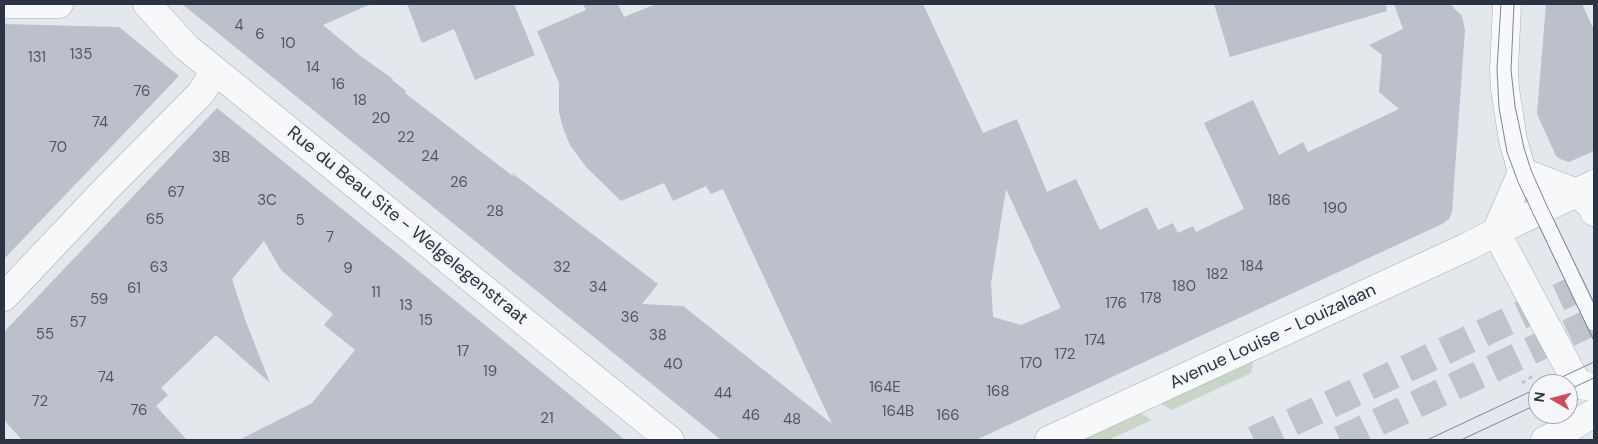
<!DOCTYPE html>
<style>
body{margin:0}
#map{position:relative;width:1598px;height:444px;overflow:hidden;background:#e4e7ec;font-family:"DM Sans",sans-serif}
canvas{display:block}
.frame{position:absolute;inset:0;border:5px solid #2b3445;pointer-events:none}
.north{position:absolute;left:1528px;top:374px;width:50px;height:50px;box-sizing:border-box;background:#f4f6f9;border:1px solid #a4a8b1;border-radius:50%;rotate:278deg;font-size:14px;font-weight:700;line-height:20px;text-align:center;color:#2b3445}
.north::after{content:'';display:block;margin:auto;width:18px;height:22px;background:#d1495b;clip-path:polygon(50% 0,100% 100%,50% 72%,0 100%)}
</style>
<div id="map">
<canvas width="1598" height="444"></canvas>
<div class="frame"></div>
<div class="north">N</div>
</div>
<script>
const c = document.querySelector('canvas').getContext('2d');
c.lineJoin = 'round';
function fill(path, color) {
  c.fillStyle = color;
  c.fill(path, 'evenodd');
}
function toPath(rows) {
  const path = new Path2D();
  for (const r of rows) {
    path.moveTo(r[0], r[1]);
    for (let i = 2; i < r.length; i += 2) path.lineTo(r[i], r[i + 1]);
  }
  return path;
}
function strokePath(path, color, width, dash) {
  c.strokeStyle = color;
  c.lineWidth = width;
  c.lineCap = dash ? 'butt' : 'round';
  c.setLineDash(dash || []);
  c.stroke(path);
}
function write(font, color, halo, rows, align = 'center') {
  c.font = font + ' "DM Sans",sans-serif';
  c.lineWidth = 4.5;
  c.setLineDash([]);
  c.textBaseline = 'middle';
  c.strokeStyle = halo;
  c.fillStyle = color;
  for (const [text, x, y, turn = 0] of rows) {
    c.save();
    c.translate(x, y);
    c.rotate((+turn || 0) * Math.PI / 180);
    c.textAlign = isNaN(turn) ? turn : align;
    if (halo) c.strokeText(text, 0, 0);
    c.fillText(text, 0, 0);
    c.restore();
  }
}
const green = toPath([
 [1254,358,1251,373,1172,410,1160,403],
 [1140,413,1152,420,1108,440,1081,440]
]);
const building = toPath([
 [182,4,371,4,323,25,359,55,393,79,392,80,406,91,405,93,514,177,512,173,658,284,642,304,683,306,832,424,723,189,711,194,706,186,673,201,664,183,621,201,586,167,570,145,563,128,559,112,559,83,537,31,586,10,583,4,618,4,624,17,656,4,923,4,983,133,1017,119,1047,192,1076,179,1100,230,1147,207,1158,230,1173,223,1178,233,1193,226,1196,232,1244,209,1204,123,1253,100,1279,155,1303,142,1308,152,1399,109,1379,92,1382,55,1369,45,1403,29,1394,4,1450,4,1462,16,1465,30,1452,212,1449,219,1442,224,976,440,721,440],
 [1006,189,1061,308,1021,325,993,317,991,283],
 [407,4,514,4,535,55,475,80,454,29,422,43],
 [1214,4,1386,4,1387,11,1230,57],
 [1546,4,1582,4,1594,30,1594,151,1569,162,1560,159,1556,156,1537,114],
 [4,24,119,27,179,76,4,259],
 [217,108,419,271,625,440,239,440,312,403,355,350,324,325,333,314,281,270,264,241,232,279,246,322,270,383,216,335,161,388,168,395,156,406,187,440,22,440,4,420,4,332]
]);
const trunkTunnel = toPath([
 [1254,440,1594,281],
 [1340,440,1594,321]
]);
const path = toPath([
 [1522,383,1536,374]
]);
const service = toPath([
 [1523,173,1594,323]
]);
const minor = toPath([
 [4,4,59,4],
 [147,4,186,47,670,440],
 [1594,184,1496,232,1571,372,1579,385,1594,387],
 [4,297,106,189,201,93,215,71]
]);
const tertiary = toPath([
 [1507,4,1504,70,1505,89,1513,140,1522,172],
 [1522,172,1575,192,1592,206,1594,212],
 [1049,440,1469,246,1496,232,1522,172],
 [1545,440,1563,432,1594,413]
]);
const tram = toPath([
 [1501,4,1497,69,1499,108,1507,152,1518,182,1594,341],
 [1514,4,1511,70,1515,106,1524,148,1531,170,1547,206,1594,303],
 [1547,384,1594,362],
 [1568,390,1594,378],
 [1427,440,1538,388],
 [1461,440,1538,404]
]);
const numberNames = [
 ["4",239,26],
 ["6",260,35],
 ["10",288,44],
 ["135",81,55],
 ["131",37,58],
 ["14",313,68],
 ["16",338,85],
 ["76",142,92],
 ["18",360,101],
 ["20",381,119],
 ["74",100,123],
 ["22",406,138],
 ["70",58,148],
 ["24",430,157],
 ["3B",221,158],
 ["26",459,183],
 ["67",176,193],
 ["3C",267,201],
 ["186",1279,201],
 ["190",1335,209],
 ["28",495,212],
 ["65",155,220],
 ["5",300,221],
 ["7",330,238],
 ["184",1252,267],
 ["63",159,268],
 ["32",562,268],
 ["9",348,269],
 ["182",1217,275],
 ["180",1184,287],
 ["34",598,288],
 ["61",134,289],
 ["11",376,293],
 ["178",1151,299],
 ["59",99,300],
 ["176",1116,304],
 ["13",406,306],
 ["36",630,318],
 ["15",426,321],
 ["57",78,323],
 ["55",45,335],
 ["38",658,336],
 ["174",1095,341],
 ["17",463,352],
 ["172",1065,355],
 ["170",1031,364],
 ["40",673,365],
 ["19",490,372],
 ["74",106,378],
 ["164E",885,388],
 ["168",998,392],
 ["44",723,394],
 ["72",40,402],
 ["76",139,411],
 ["164B",898,412],
 ["46",751,416],
 ["166",948,416],
 ["21",547,419],
 ["48",792,420]
];
const streetNames = [
 ["Rue du Beau Site - Welgelegenstraat",407,226,39],
 ["Avenue Louise - Louizalaan",1273,337,-25]
];
fill(green, '#c9d6c5');
fill(building, '#bbc0ca');
strokePath(trunkTunnel, '#bfc3cb', 28, [28, 14]);
strokePath(service, '#a9aeb7', 16);
strokePath(minor, '#a9aeb7', 29);
strokePath(tertiary, '#a9aeb7', 29);
strokePath(path, '#c2c5cb', 3, [4, 4]);
strokePath(service, '#f7f8fa', 15);
strokePath(minor, '#f7f8fa', 28);
strokePath(tertiary, '#f7f8fa', 28);
strokePath(tram, '#7d8696', 1);
write('15px', '#4f5766', null, numberNames);
write('18px', '#2b3445', '#f4f6f9', streetNames);
</script>
